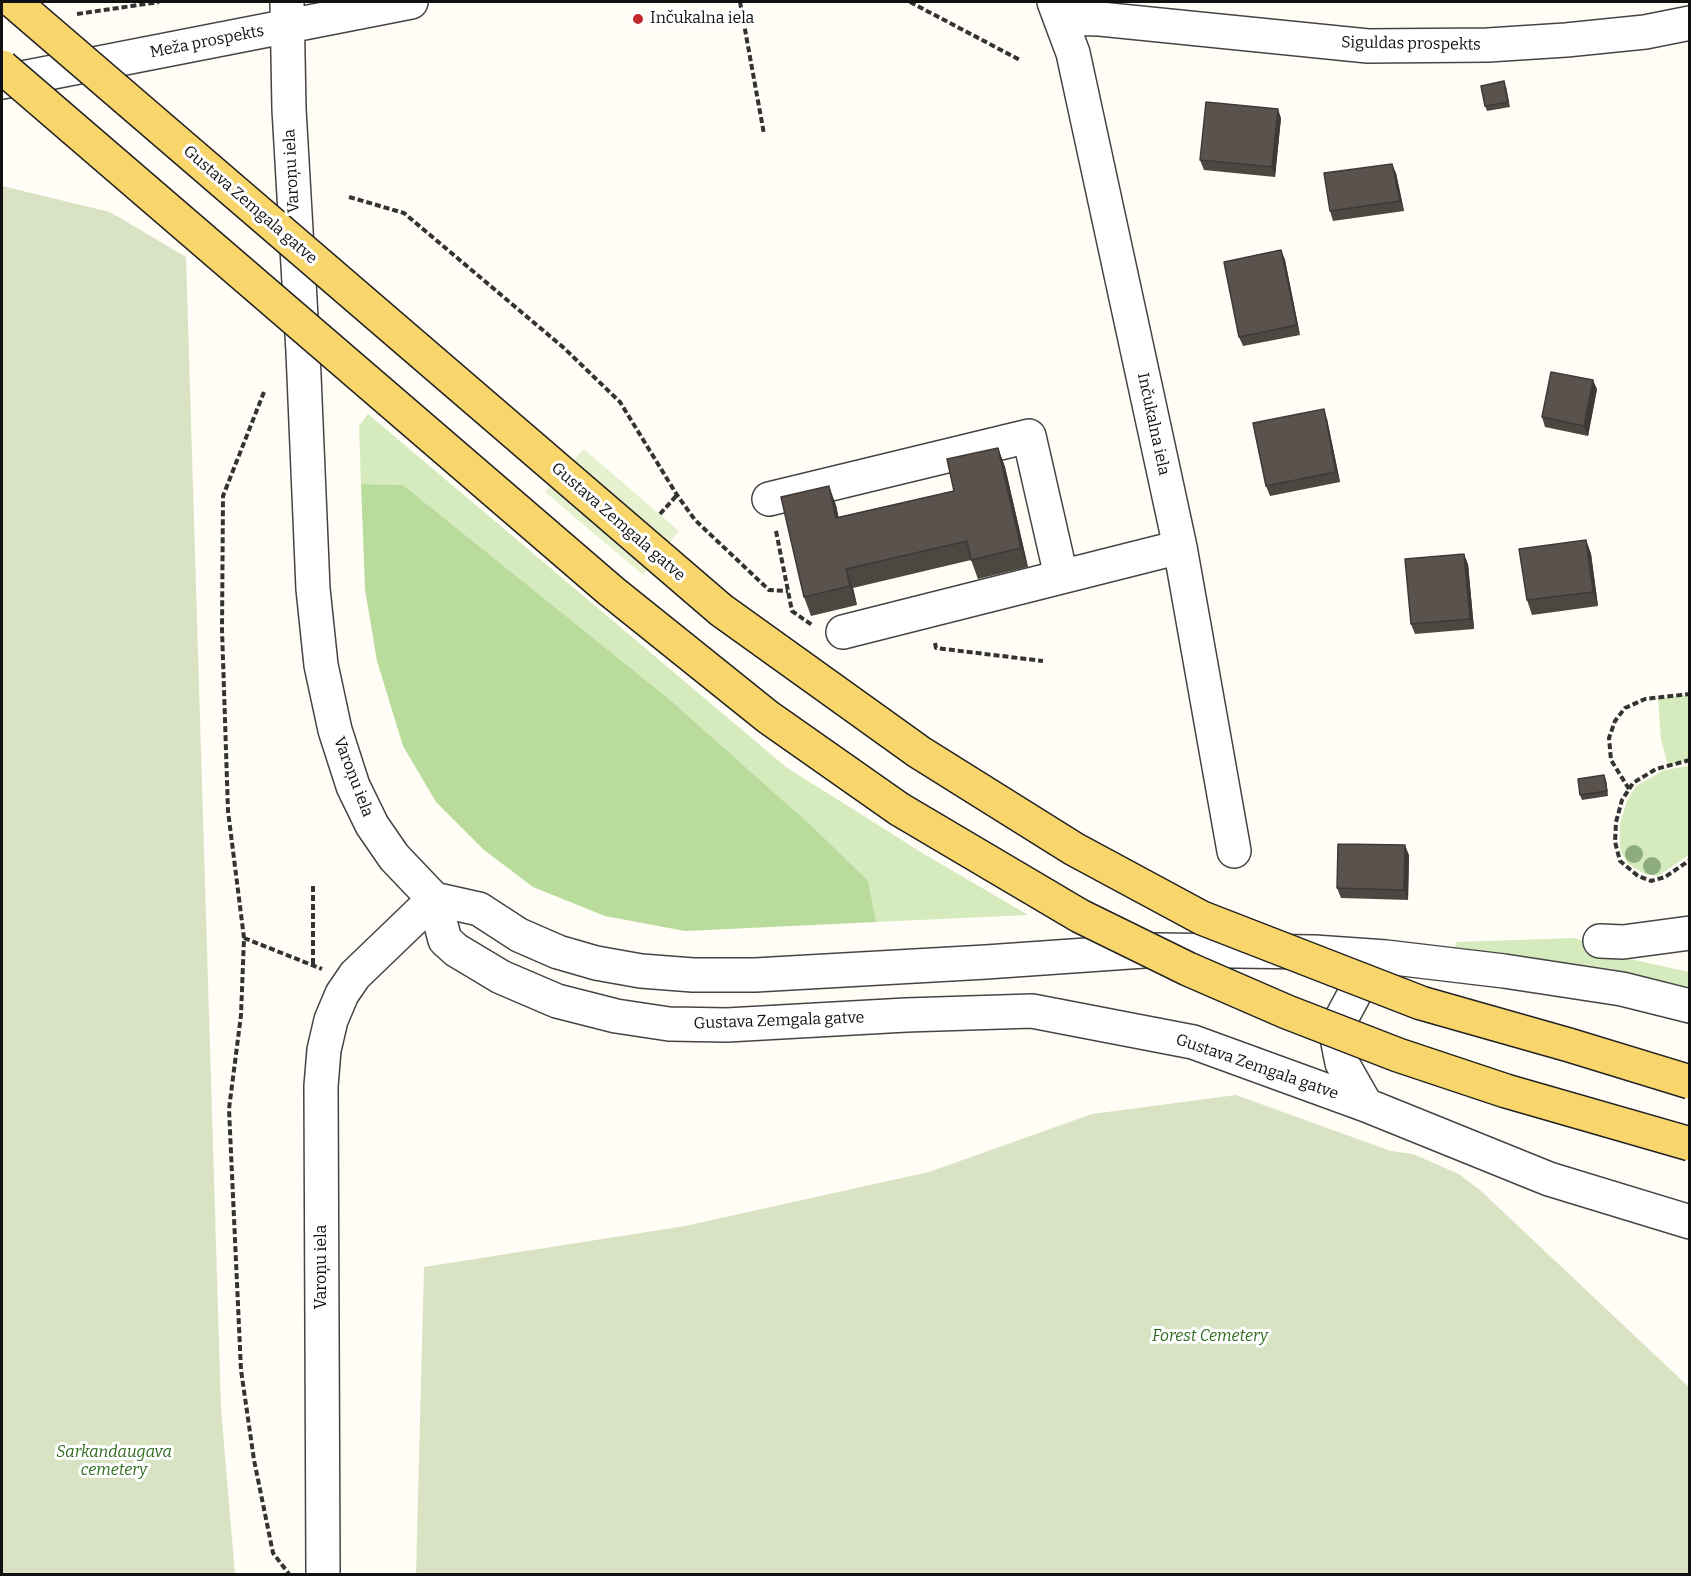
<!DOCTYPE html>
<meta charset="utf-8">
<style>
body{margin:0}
#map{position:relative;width:1691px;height:1576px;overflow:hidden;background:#fffdf5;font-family:Bitter,serif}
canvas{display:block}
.frame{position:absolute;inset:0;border:3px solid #111;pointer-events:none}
</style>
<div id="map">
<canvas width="1691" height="1576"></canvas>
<div class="frame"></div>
</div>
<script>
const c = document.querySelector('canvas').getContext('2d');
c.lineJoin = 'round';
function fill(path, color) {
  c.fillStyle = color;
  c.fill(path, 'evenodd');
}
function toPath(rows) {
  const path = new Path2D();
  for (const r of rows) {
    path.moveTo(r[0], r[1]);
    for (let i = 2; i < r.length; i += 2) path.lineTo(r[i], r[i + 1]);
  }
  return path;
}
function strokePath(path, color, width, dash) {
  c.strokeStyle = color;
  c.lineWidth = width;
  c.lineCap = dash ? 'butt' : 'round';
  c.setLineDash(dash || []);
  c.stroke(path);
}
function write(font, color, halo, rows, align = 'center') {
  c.font = font + ' Bitter,serif';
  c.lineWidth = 6;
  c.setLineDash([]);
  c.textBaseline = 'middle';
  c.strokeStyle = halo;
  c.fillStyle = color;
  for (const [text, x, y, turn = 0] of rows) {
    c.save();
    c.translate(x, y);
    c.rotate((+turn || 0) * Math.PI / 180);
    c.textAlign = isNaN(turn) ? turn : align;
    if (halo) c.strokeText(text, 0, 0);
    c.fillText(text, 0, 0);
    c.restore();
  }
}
const green = toPath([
 [368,414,786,767,924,854,1028,915,876,922,867,881,815,829,668,698,403,485,361,484,359,426],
 [1689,694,1689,760,1668,766,1661,740,1658,699],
 [1689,766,1689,855,1658,876,1645,874,1628,864,1620,850,1620,823,1627,801,1636,786,1664,770],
 [1575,938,1621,957,1689,972,1689,987,1611,969,1455,947,1456,942]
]);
const forest = toPath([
 [361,484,403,485,668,698,815,829,868,881,876,922,685,931,605,916,533,887,484,850,436,802,403,746,377,661,365,589]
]);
const cemetery = toPath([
 [2,186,110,212,186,257,221,1409,235,1574,2,1574],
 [1236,1095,1391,1151,1413,1154,1459,1174,1481,1191,1689,1387,1689,1574,416,1574,424,1267,685,1226,929,1172,1092,1114]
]);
const pitch = toPath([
 [584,449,679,531,643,575,545,492]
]);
const path = toPath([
 [740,2,764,134],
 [910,2,1020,60],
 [77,14,159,2],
 [349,197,404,213,564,348,620,402,677,495,695,520,769,590,788,591],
 [264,392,223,496,222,629,228,811,244,938,241,1015,229,1109,241,1370,254,1460,273,1553,289,1574],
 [660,514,677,495],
 [776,531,792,611,812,625],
 [935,643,936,648,1043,661],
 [1690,760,1656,769,1633,783,1622,800,1616,822,1615,842,1620,861,1638,876,1651,881,1665,877,1690,860],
 [1629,789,1611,760,1609,738,1615,721,1625,708,1645,699,1690,694],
 [313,886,313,964],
 [244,938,322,969]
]);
const minor = toPath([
 [287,2,289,109,303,352,313,589,321,665,335,730,353,786,372,825,394,857,434,899,445,940,456,950,501,977,557,1001,616,1016,669,1024,727,1025,906,1015,1032,1011,1193,1042,1366,1105,1549,1179,1690,1222],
 [1054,2,1073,53,1180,547,1234,851],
 [1060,18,1100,19,1368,46,1488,45,1566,40,1645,32,1690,23],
 [2,82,411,2],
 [769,499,1029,436,1061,576],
 [843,632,1180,547],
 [434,899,479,909,519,935,558,952,596,963,641,971,693,975,755,975,986,962,1158,950,1314,952,1386,957,1504,971,1622,989,1690,1006],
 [1600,941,1623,942,1690,933],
 [1366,1105,1342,1063,1338,1043,1341,1019,1356,991,1382,961],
 [323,1574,321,1086,324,1050,331,1020,342,994,355,975,434,899]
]);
const majorBridge = toPath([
 [14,2,721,610,919,752,1074,849,1202,918,1421,1003,1569,1045,1690,1082],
 [2,67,611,591,768,717,899,809,1080,916,1188,969,1287,1012,1398,1055,1506,1091,1690,1144]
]);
const trees = [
 [1634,854],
 [1652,866]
];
const wall = toPath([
 [1506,86,1510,107,1487,111,1485,106],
 [1281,118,1275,177,1204,170,1200,160],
 [1396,173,1404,211,1333,221,1330,211],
 [1281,250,1285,260,1300,335,1243,346,1239,337],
 [1597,389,1588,436,1545,427,1542,417],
 [1327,419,1340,482,1270,496,1266,486],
 [998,448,1005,467,1028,567,978,579,971,560,853,588,857,605,811,616,804,597,836,505,838,517,954,491],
 [1586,540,1591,554,1598,606,1532,615,1527,600],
 [1468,564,1474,629,1415,634,1411,624],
 [1606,780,1608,796,1582,800,1580,795],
 [1409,855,1408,900,1341,898,1337,888]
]);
const shadedWall = toPath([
 [1278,109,1281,118,1275,177,1272,167],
 [1392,164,1396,173,1404,211,1400,201],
 [1281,250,1285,260,1300,335,1297,325],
 [1593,380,1597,389,1588,436,1584,426],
 [1324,409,1327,419,1340,482,1336,472],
 [998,448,1005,467,1028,567,1021,548],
 [829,486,836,505,843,537,836,518],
 [1586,540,1591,554,1598,606,1593,592],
 [1464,554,1468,564,1474,629,1470,619],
 [846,569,853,588,857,605,850,586],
 [1604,775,1606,780,1608,796,1607,791],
 [1405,845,1409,855,1408,900,1404,890]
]);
const building = toPath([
 [1504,81,1508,102,1485,106,1481,86,1504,81],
 [1206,102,1278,109,1272,167,1200,160,1206,102],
 [1392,164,1400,201,1330,211,1324,173,1392,164],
 [1281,250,1297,325,1239,337,1224,262,1281,250],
 [1551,372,1593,380,1584,426,1542,417,1551,372],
 [1324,409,1336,472,1266,486,1253,423,1324,409],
 [998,448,1021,548,971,560,967,541,846,569,850,586,804,597,781,497,829,486,836,518,954,491,947,459,998,448],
 [1586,540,1593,592,1527,600,1519,549,1586,540],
 [1464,554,1470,619,1411,624,1405,559,1464,554],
 [1604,775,1607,791,1580,795,1578,779,1604,775],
 [1338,844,1405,845,1404,890,1337,888,1338,844]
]);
const markers = [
 [638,19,6,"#c4262e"]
];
const poiNames = [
 ["Inčukalna iela",650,19]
];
const streetNames = [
 ["Meža prospekts",207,42,-11],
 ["Siguldas prospekts",1411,44,1],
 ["Varoņu iela",292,171,-93],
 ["Gustava Zemgala gatve",250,205,41],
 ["Inčukalna iela",1153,424,78],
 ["Gustava Zemgala gatve",618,522,41],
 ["Varoņu iela",353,777,69],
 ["Gustava Zemgala gatve",779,1021,-2],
 ["Gustava Zemgala gatve",1257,1067,19],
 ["Varoņu iela",322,1267,-90]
];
const parkNames = [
 ["Forest Cemetery",1210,1337],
 ["Sarkandaugava",114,1453],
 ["cemetery",114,1471]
];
fill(green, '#d5ebbd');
fill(forest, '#b9dc9c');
fill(cemetery, '#d9e3c4');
fill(pitch, '#e6f2cf');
strokePath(minor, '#444', 36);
strokePath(path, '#333', 4, [6, 3]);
strokePath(minor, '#fff', 33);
strokePath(majorBridge, '#222', 36, []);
strokePath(majorBridge, '#f9d66b', 33);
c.fillStyle = '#8dad7f';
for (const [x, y] of trees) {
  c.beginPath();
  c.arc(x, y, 9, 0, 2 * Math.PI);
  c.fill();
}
fill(wall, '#4d4742');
fill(shadedWall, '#3f3936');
fill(building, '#5a524d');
strokePath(building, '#3f3936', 1.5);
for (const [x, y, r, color] of markers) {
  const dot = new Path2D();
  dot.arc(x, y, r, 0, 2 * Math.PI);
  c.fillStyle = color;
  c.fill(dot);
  strokePath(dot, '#fff', 2);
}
write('16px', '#111', '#fff', poiNames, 'left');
write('16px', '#111', '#fff', streetNames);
write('italic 16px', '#2f6b1f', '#fff', parkNames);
</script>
